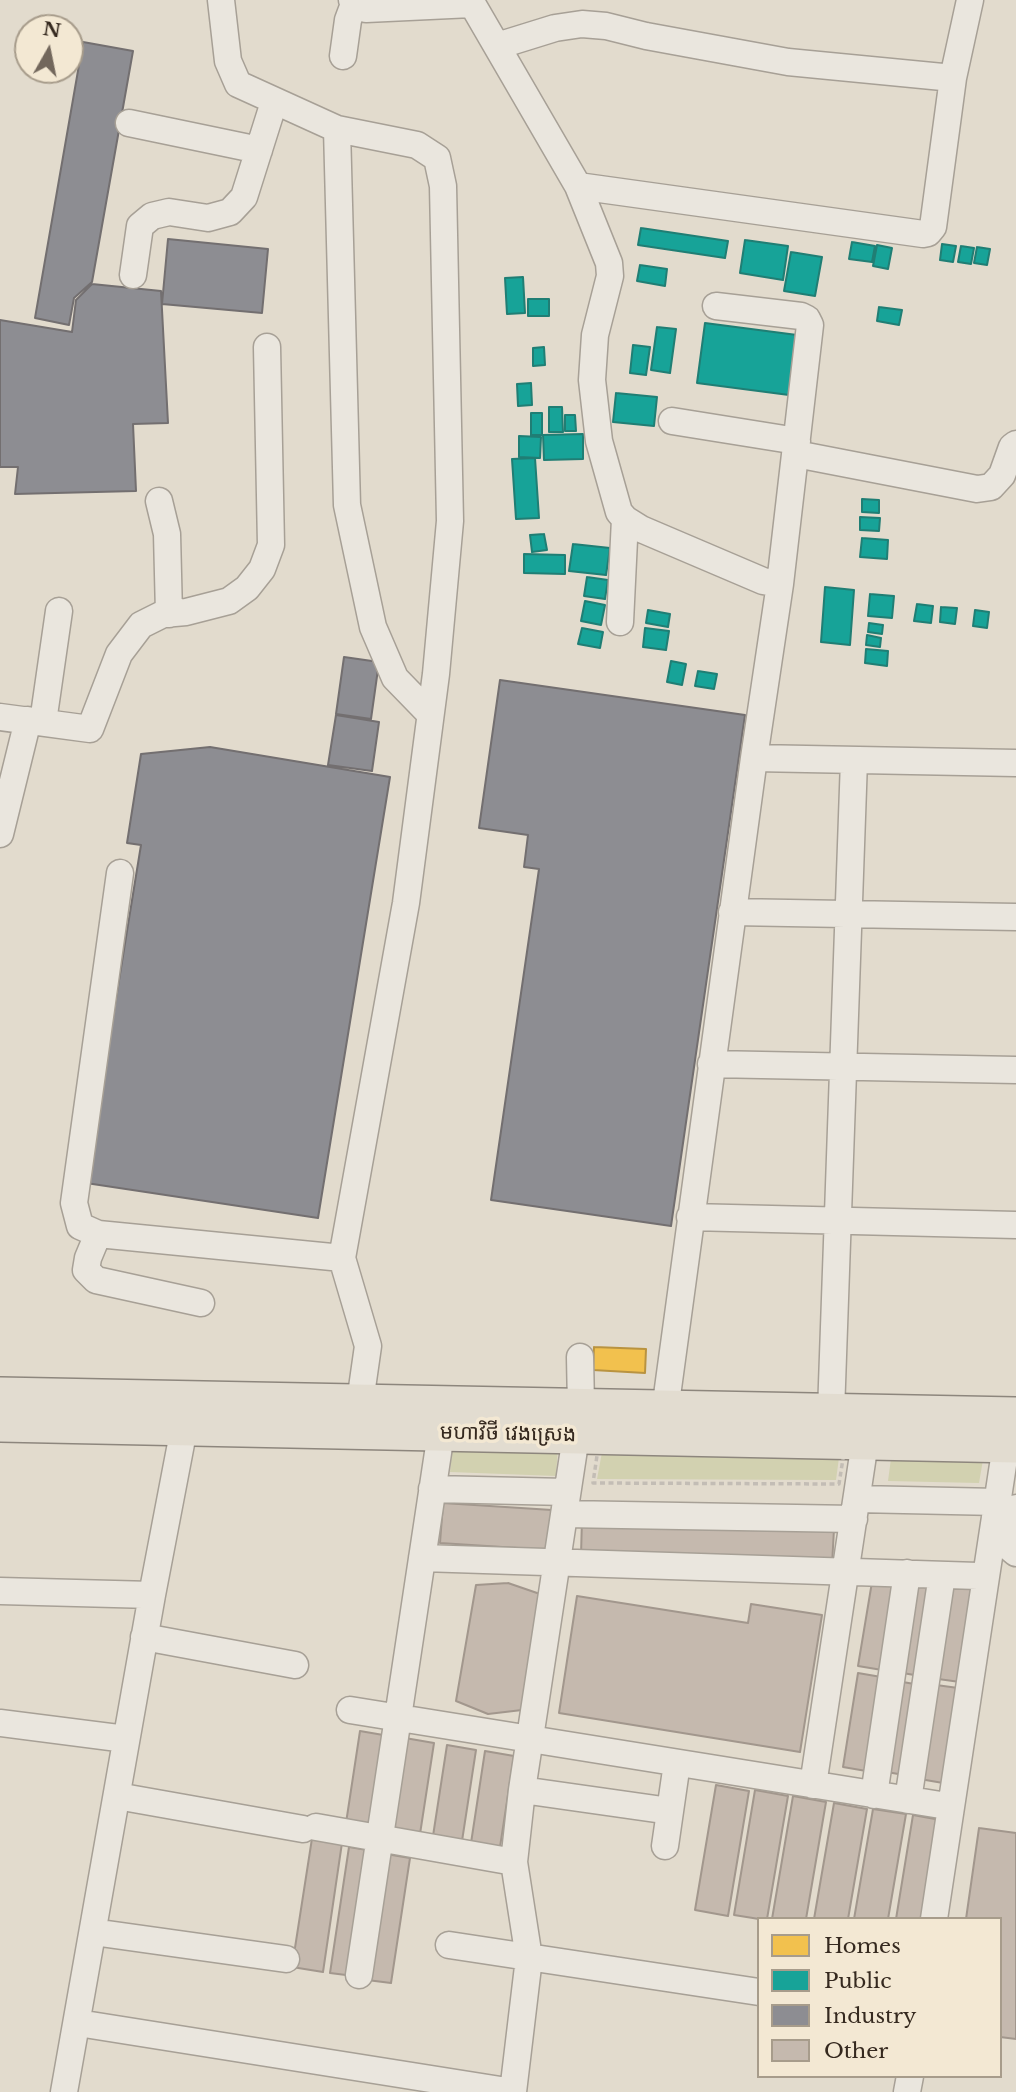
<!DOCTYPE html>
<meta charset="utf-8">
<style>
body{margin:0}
#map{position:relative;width:1016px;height:2092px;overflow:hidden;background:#e2dbcd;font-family:"Libre Baskerville",serif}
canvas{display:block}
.legend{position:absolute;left:757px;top:1917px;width:245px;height:161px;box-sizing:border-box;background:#f3e8d3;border:2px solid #a79c8b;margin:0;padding:9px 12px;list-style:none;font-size:21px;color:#35291f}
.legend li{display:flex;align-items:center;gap:14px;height:35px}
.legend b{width:35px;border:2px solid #a79c8b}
.north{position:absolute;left:14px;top:14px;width:70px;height:70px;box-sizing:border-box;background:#f3e8d3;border:2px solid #a79c8b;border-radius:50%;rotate:9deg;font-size:19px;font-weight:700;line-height:28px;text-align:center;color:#35291f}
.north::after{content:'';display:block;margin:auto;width:24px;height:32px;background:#72675c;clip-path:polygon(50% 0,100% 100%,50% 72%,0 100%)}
</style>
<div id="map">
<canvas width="1016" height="2092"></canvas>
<ul class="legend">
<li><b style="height:19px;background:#f2c14e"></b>Homes</li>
<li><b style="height:19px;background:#17a398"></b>Public</li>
<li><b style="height:19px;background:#8d8d92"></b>Industry</li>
<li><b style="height:19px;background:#c5b9ae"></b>Other</li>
</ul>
<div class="north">N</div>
</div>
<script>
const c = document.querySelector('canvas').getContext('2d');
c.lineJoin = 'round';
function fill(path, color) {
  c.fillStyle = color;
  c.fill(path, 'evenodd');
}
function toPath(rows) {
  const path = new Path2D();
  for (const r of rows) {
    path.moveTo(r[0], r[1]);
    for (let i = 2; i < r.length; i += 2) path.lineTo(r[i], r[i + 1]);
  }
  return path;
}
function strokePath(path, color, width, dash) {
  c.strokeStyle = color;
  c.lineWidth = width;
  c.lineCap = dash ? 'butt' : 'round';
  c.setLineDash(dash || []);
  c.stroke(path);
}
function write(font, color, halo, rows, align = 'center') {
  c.font = font + ' "Libre Baskerville","Noto Sans Khmer",serif';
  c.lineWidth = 7;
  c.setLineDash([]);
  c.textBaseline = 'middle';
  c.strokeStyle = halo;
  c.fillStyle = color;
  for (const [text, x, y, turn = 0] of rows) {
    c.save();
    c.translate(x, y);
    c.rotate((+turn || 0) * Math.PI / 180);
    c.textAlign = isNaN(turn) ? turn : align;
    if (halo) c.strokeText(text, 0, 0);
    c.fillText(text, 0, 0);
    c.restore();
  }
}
const green = toPath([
 [453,1443,558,1447,556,1476,450,1472],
 [603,1447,840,1450,836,1480,597,1479],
 [892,1451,984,1454,979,1483,888,1481]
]);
const homes = toPath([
 [594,1347,646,1349,645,1373,593,1370,594,1347]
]);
const public = toPath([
 [641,228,728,241,725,258,638,245,641,228],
 [745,240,788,246,783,280,740,273,745,240],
 [852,242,875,246,872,262,849,259,852,242],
 [942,244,956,246,953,262,940,260,942,244],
 [877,245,892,248,888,269,873,266,877,245],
 [961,246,974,248,971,264,958,262,961,246],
 [977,247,990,249,987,265,974,263,977,247],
 [791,252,822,257,815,296,784,291,791,252],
 [640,265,667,269,665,286,637,281,640,265],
 [523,277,525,313,507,314,505,278,523,277],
 [528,299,549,299,549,316,528,316,528,299],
 [879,307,902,310,899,325,877,321,879,307],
 [705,323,797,335,789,395,697,383,705,323],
 [657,327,676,329,670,373,651,370,657,327],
 [633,345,650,347,646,375,630,373,633,345],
 [544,347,545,365,533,366,533,348,544,347],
 [531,383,532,405,518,406,517,384,531,383],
 [616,393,657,397,654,426,613,422,616,393],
 [549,407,562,407,563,432,549,432,549,407],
 [531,413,542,413,542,435,531,435,531,413],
 [565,415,575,415,576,431,565,431,565,415],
 [583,434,583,459,544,460,543,435,583,434],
 [519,436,541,437,540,458,519,457,519,436],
 [535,458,539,518,516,519,512,459,535,458],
 [862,499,879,500,879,513,862,512,862,499],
 [860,517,880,518,879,531,860,530,860,517],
 [544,534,547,550,532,552,530,535,544,534],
 [862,538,888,540,887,559,860,557,862,538],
 [573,544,610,548,606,575,569,571,573,544],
 [524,554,565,555,565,574,524,573,524,554],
 [587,577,608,580,605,599,584,596,587,577],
 [825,587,854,590,850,645,821,642,825,587],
 [870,594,894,596,892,618,868,616,870,594],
 [585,601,605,605,601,625,581,621,585,601],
 [917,604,933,606,931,623,914,621,917,604],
 [941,607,957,608,955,624,940,622,941,607],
 [648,610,670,614,668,627,646,623,648,610],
 [975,610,989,612,987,628,973,626,975,610],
 [869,623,883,625,882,634,868,632,869,623],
 [582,628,603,632,600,648,578,644,582,628],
 [645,628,669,631,666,650,643,647,645,628],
 [867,635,881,638,880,647,866,645,867,635],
 [866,649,888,651,887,666,865,663,866,649],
 [671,661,686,664,682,685,667,682,671,661],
 [698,671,717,674,714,689,695,686,698,671]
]);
const industry = toPath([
 [83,42,133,51,92,282,74,298,69,325,35,318,83,42],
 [168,239,268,249,262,313,162,304,168,239],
 [92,284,161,291,168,423,133,424,136,491,15,494,18,467,0,467,0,320,72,332,76,300,92,284],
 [344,657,379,662,371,719,336,714,344,657],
 [500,680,745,715,671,1226,491,1200,539,869,524,867,528,835,479,828,500,680],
 [336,715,379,722,372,771,328,765,336,715],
 [210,747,390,777,318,1218,86,1183,141,845,127,843,141,754,210,747]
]);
const building = toPath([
 [443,1503,552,1510,549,1550,440,1543,443,1503],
 [582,1519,834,1529,832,1565,581,1555,582,1519],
 [912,1581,935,1585,920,1676,897,1672,912,1581],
 [872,1582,901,1587,888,1671,858,1666,872,1582],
 [508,1583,540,1594,522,1710,488,1714,456,1701,476,1585,508,1583],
 [945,1584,974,1588,960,1682,931,1678,945,1584],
 [577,1596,748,1623,751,1604,822,1615,800,1752,559,1713,577,1596],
 [858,1673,887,1678,872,1772,843,1767,858,1673],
 [897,1681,920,1685,904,1775,881,1771,897,1681],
 [929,1684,958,1688,943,1783,914,1778,929,1684],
 [360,1731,389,1736,375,1828,346,1823,360,1731],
 [405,1738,434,1743,420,1834,391,1829,405,1738],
 [447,1745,476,1750,462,1841,433,1836,447,1745],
 [485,1751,514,1756,500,1847,471,1843,485,1751],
 [716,1785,749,1791,728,1916,695,1910,716,1785],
 [755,1790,788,1796,767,1919,759,1919,734,1915,755,1790],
 [793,1796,826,1802,806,1919,772,1919,793,1796],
 [834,1803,867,1809,848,1919,814,1919,834,1803],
 [873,1809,906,1814,888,1919,854,1919,873,1809],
 [913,1815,946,1821,929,1919,896,1919,913,1815],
 [979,1828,1016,1833,1016,2039,1000,2037,1000,1919,966,1919,979,1828],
 [313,1832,343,1836,323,1972,292,1967,313,1832],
 [349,1847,373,1851,354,1976,330,1973,349,1847],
 [386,1854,410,1858,391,1983,367,1980,386,1854]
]);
const path = toPath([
 [599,1442,845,1446,839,1484,593,1483,599,1442]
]);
const minor = toPath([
 [221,0,228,61,238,84,337,129,417,145,437,158,443,186,450,521,436,674,406,903,342,1258,368,1346,360,1402],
 [352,0,354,4,366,9,472,4],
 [470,0,578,186,923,234,928,233,933,227,953,78,970,0],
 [497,46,555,28,582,24,606,26,646,36,788,62,953,78],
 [343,56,348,20,354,4],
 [129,123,259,150],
 [337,129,347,505,373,627,395,678,430,714],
 [578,186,609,263,610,276,595,335,592,380,599,441,619,512,625,519,641,529,763,581,780,584],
 [133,275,140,226,152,216,169,212,208,218,230,212,244,197,274,102],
 [672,421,797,441],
 [796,454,977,489,991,487,1002,475,1012,447,1016,444],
 [159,501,167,534,169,614],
 [620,622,625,519],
 [0,717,90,729,119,654,141,625,163,614,186,612,229,601,247,588,262,569,271,545,267,347],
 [43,722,59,611],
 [754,758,1016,763],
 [0,834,28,720],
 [120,873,74,1203,80,1226,98,1234,342,1258],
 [732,912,1016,917],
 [711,1064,1016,1070],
 [690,1217,1016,1225],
 [98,1234,88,1258,86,1270,96,1280,201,1303],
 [580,1357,581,1406],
 [831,1412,854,760],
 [663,1425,754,758,780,584,810,325,807,319,801,316,716,306],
 [432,1489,567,1492],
 [857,1499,998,1502],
 [1016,1508,1010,1548,1016,1553],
 [564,1514,854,1519],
 [422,1558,978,1576],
 [0,1591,152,1595],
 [144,1637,295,1665],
 [350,1710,947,1806],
 [0,1723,126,1739],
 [813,1785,865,1442],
 [522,1790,670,1811],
 [874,1795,907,1573],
 [117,1796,303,1829],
 [908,1800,942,1575],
 [316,1827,514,1862],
 [665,1846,677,1763],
 [934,1919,1006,1445],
 [93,1932,286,1959],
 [449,1945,759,1992],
 [359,1975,441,1433],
 [78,2023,513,2092,529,1958,514,1862,522,1790,576,1436],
 [64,2092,152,1595,184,1428],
 [907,2092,910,2076]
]);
const major = toPath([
 [0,1395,1016,1415],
 [0,1424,1016,1445]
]);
const streetNames = [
 ["មហាវិថី វេងស្រេង",508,1434,1]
];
fill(green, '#d2d1b0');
fill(homes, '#f2c14e');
strokePath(homes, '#b99340', 2);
fill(public, '#17a398');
strokePath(public, '#207e74', 2);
fill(industry, '#8d8d92');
strokePath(industry, '#736f70', 2);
fill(building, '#c5b9ae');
strokePath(building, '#a2978d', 2);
strokePath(minor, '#a7a096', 29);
strokePath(major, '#8d867d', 38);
strokePath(path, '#c3bdb5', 3.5, [5, 3.5]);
strokePath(minor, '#eae6de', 26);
strokePath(major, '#e2dcd0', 35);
write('21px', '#35291f', '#f3e8d3', streetNames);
</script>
